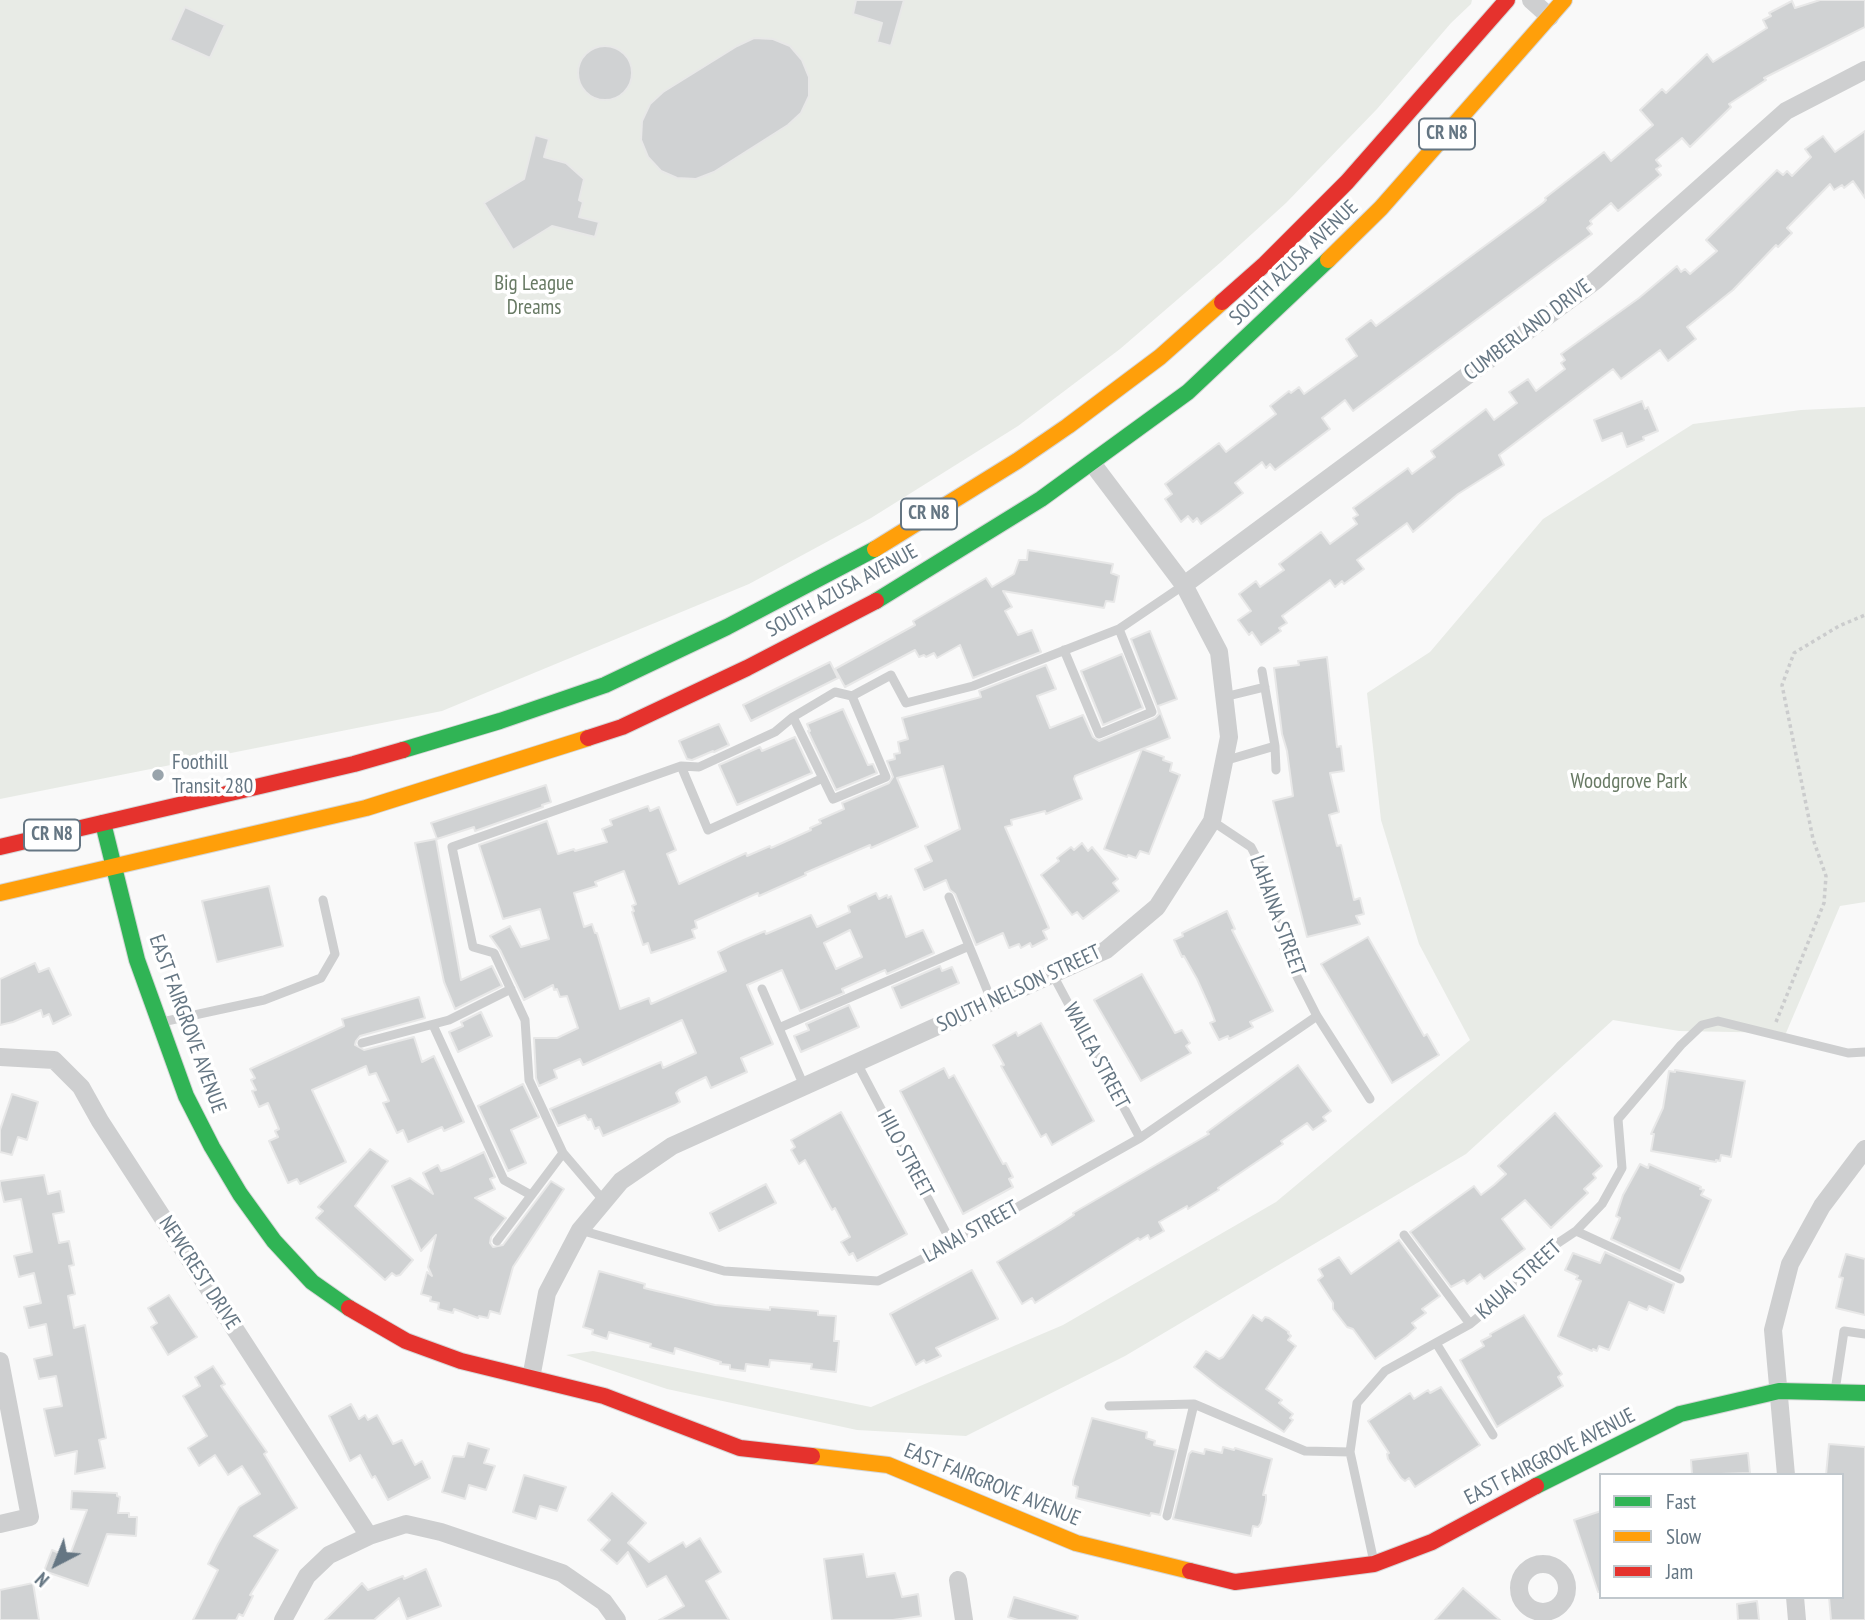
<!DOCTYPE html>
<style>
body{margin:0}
#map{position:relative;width:1865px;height:1620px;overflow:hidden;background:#f9f9f9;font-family:"PT Sans Narrow",sans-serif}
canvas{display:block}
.legend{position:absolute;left:1599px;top:1473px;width:245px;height:126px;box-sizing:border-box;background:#fff;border:2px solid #c1c8cd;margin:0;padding:9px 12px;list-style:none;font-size:21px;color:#657683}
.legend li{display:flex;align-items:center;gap:14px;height:35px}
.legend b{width:35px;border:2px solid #c1c8cd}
.north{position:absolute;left:21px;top:1529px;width:70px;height:70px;-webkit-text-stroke:5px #fff;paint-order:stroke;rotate:222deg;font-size:19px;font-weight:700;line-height:28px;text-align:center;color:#657683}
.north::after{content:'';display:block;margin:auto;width:24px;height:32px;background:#657683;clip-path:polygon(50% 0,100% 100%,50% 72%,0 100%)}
</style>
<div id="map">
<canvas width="1865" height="1620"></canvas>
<ul class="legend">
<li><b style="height:9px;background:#30b455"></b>Fast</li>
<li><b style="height:9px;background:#ff9f0a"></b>Slow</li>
<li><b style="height:9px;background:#e5322d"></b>Jam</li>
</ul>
<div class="north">N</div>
</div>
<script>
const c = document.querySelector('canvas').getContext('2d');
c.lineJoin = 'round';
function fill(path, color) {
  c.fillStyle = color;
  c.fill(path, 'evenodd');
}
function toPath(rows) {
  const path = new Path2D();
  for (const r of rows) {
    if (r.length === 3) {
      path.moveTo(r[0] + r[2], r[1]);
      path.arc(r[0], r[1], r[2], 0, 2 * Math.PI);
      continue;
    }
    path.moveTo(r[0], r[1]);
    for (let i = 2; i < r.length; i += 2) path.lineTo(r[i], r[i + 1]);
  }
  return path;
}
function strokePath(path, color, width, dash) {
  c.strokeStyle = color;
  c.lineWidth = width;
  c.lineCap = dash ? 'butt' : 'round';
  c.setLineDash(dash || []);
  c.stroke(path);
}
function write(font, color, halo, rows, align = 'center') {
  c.font = font + ' "PT Sans Narrow",sans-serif';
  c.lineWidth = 7;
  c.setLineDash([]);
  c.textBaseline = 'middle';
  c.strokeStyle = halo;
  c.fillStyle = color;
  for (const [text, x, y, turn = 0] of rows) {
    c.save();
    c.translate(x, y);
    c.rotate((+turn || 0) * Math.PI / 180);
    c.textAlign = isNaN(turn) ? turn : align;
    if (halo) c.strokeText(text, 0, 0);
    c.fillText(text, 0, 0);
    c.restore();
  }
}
const green = toPath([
 [0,0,1472,0,1471,4,1451,23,1377,109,1286,203,1221,262,1120,349,1018,426,871,518,749,584,442,711,0,799],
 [1865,407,1865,902,1840,906,1786,1033,1679,1031,1613,1020,1466,1154,1125,1356,966,1436,857,1430,667,1389,566,1355,593,1351,871,1407,1063,1325,1276,1202,1470,1040,1419,944,1381,820,1367,693,1430,652,1543,519,1693,424,1801,410]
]);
const building = toPath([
 [856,0,904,0,891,46,877,42,882,23,853,14,856,0],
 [1820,0,1865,0,1865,27,1764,78,1766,80,1729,104,1731,107,1690,147,1682,138,1656,160,1661,166,1656,169,1661,175,1618,211,1611,203,1590,221,1592,224,1587,228,1592,234,1353,411,1345,400,1322,418,1330,429,1275,470,1270,464,1266,468,1262,462,1235,483,1243,493,1218,512,1201,524,1197,518,1193,522,1188,516,1181,522,1165,499,1172,494,1165,484,1219,443,1226,452,1276,414,1270,406,1289,391,1291,393,1299,387,1304,394,1357,356,1346,339,1371,320,1376,326,1543,203,1546,200,1545,198,1604,152,1611,161,1653,125,1640,110,1662,89,1666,93,1707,54,1713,62,1767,28,1763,20,1771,16,1769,13,1792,1,1795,8,1820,0],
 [185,7,225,25,210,58,170,40,185,7],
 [754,38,773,39,790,46,802,60,809,77,809,96,801,113,788,125,714,172,696,179,677,178,661,171,648,157,641,140,642,121,650,104,663,92,737,46,754,38],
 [605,73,27],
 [1865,131,1865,198,1853,181,1844,188,1842,185,1834,190,1830,184,1787,228,1792,233,1778,247,1776,245,1733,290,1687,327,1696,339,1668,361,1660,350,1621,379,1613,369,1499,455,1504,465,1458,494,1413,532,1407,523,1357,560,1364,569,1344,584,1342,581,1335,587,1330,580,1282,616,1287,623,1279,628,1281,631,1261,645,1252,632,1249,635,1238,620,1251,611,1239,594,1256,581,1260,587,1284,570,1279,564,1321,532,1330,544,1357,524,1353,518,1358,515,1353,508,1408,468,1412,474,1435,457,1431,451,1486,409,1494,420,1517,403,1509,392,1528,379,1536,391,1565,369,1561,363,1565,360,1561,354,1639,298,1677,266,1681,272,1685,269,1690,274,1717,251,1706,240,1777,170,1783,175,1787,171,1792,176,1811,157,1805,149,1823,136,1835,152,1865,131],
 [535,135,549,139,544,157,566,163,584,179,579,200,583,202,579,217,599,222,595,237,552,226,513,250,484,203,524,179,535,135],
 [1642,401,1645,409,1648,407,1658,431,1643,437,1644,440,1627,447,1622,433,1602,441,1594,420,1642,401],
 [1028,550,1113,564,1111,573,1119,576,1114,602,1106,601,1104,608,1003,591,1012,607,1005,611,1018,635,1032,630,1041,652,973,678,960,645,937,658,934,653,926,657,924,655,919,657,915,650,845,687,835,669,915,625,913,621,986,578,992,587,1014,574,1019,560,1027,560,1028,550],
 [1150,631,1177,699,1158,706,1170,738,1142,749,1164,757,1163,760,1172,763,1170,771,1180,775,1149,854,1140,851,1136,858,1128,855,1127,857,1104,849,1142,749,1075,776,1074,779,1082,799,1046,814,1045,811,1011,820,1012,825,1005,827,1049,928,1043,931,1047,939,1032,947,1030,943,1021,948,1019,944,1009,948,1003,933,976,945,955,894,950,890,946,880,924,890,915,869,932,861,925,846,960,829,943,766,897,778,918,827,871,848,870,845,805,873,806,875,759,896,758,893,695,921,697,928,692,930,695,938,678,944,651,953,648,943,643,945,632,912,634,911,632,906,636,904,624,871,595,882,597,886,574,893,584,927,592,924,595,933,597,933,620,1009,649,998,651,1004,726,971,718,952,732,945,765,931,766,934,811,915,817,927,850,912,848,906,876,893,879,899,887,895,888,898,891,896,906,937,923,930,934,953,887,974,885,970,842,989,844,993,800,1011,782,970,747,985,773,1044,741,1058,747,1072,711,1088,706,1077,679,1090,676,1093,680,1102,675,1105,603,1136,599,1127,595,1129,591,1119,588,1120,585,1115,558,1126,550,1109,661,1062,663,1068,696,1053,682,1020,583,1065,580,1059,554,1070,557,1078,539,1086,536,1078,534,1038,557,1038,578,1028,567,996,560,997,557,989,554,990,553,985,524,1000,500,950,490,936,510,926,521,947,549,939,540,909,503,919,479,845,547,821,558,854,574,849,575,851,607,842,602,829,612,825,610,820,648,806,650,811,659,807,676,850,667,854,679,884,746,853,747,856,770,846,771,848,811,830,810,828,821,823,819,820,844,809,842,803,889,783,893,777,887,761,895,759,894,754,900,753,898,742,908,739,902,718,981,697,979,691,1046,665,1056,689,1037,696,1050,728,1083,715,1093,737,1099,741,1155,718,1159,714,1158,709,1131,639,1150,631],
 [850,930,862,957,836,969,824,943,850,930],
 [1122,654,1143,708,1103,725,1081,671,1122,654],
 [1327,657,1337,747,1341,746,1344,771,1330,773,1339,812,1329,815,1337,846,1341,845,1354,900,1360,898,1364,914,1356,916,1360,924,1307,937,1273,801,1293,796,1287,751,1282,734,1274,668,1299,665,1298,661,1327,657],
 [830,662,838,678,751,721,743,705,830,662],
 [843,709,868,765,873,764,877,773,836,790,808,731,810,731,807,724,843,709],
 [719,724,729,745,714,752,713,751,692,760,687,759,679,741,719,724],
 [795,737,812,773,737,805,719,765,760,747,762,751,795,737],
 [546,785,551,802,542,805,543,807,475,831,474,827,437,839,431,823,546,785],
 [436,839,461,980,492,966,502,986,455,1009,444,982,415,843,436,839],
 [1082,843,1088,851,1092,847,1101,858,1118,879,1113,883,1119,891,1083,919,1077,912,1072,915,1041,875,1059,861,1057,858,1071,847,1074,850,1082,843],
 [269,886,283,946,217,962,202,901,269,886],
 [1227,911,1235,929,1232,930,1273,1011,1250,1022,1253,1027,1229,1039,1228,1036,1219,1040,1210,1023,1215,1021,1210,1008,1197,979,1184,956,1182,957,1174,940,1183,936,1182,933,1227,911],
 [1368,937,1424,1036,1427,1034,1439,1055,1392,1083,1321,964,1368,937],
 [35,963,39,972,49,968,71,1015,53,1024,49,1014,43,1017,41,1010,13,1022,0,1025,0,979,35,963],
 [940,966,942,971,952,967,959,983,901,1008,892,987,940,966],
 [1142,974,1175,1033,1182,1030,1190,1043,1186,1046,1191,1053,1141,1081,1094,1000,1142,974],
 [419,997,425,1018,360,1036,356,1041,355,1045,364,1050,414,1037,422,1062,434,1056,464,1122,444,1131,442,1127,408,1142,403,1130,397,1133,383,1103,389,1101,376,1073,369,1075,366,1066,312,1090,346,1162,300,1184,297,1179,288,1183,269,1141,278,1137,275,1131,279,1129,268,1103,259,1107,252,1091,256,1090,251,1080,255,1078,250,1069,344,1026,342,1019,419,997],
 [849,1005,859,1027,801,1052,794,1036,809,1030,806,1024,849,1005],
 [481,1012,492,1036,458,1052,449,1032,463,1026,461,1022,481,1012],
 [1041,1023,1094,1121,1052,1145,1046,1134,1041,1137,1001,1066,1004,1065,993,1045,1016,1032,1018,1036,1041,1023],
 [1298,1065,1331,1111,1323,1117,1326,1121,1313,1130,1307,1123,1281,1141,1283,1144,1218,1188,1219,1190,1188,1209,1187,1206,1159,1222,1164,1231,1150,1239,1148,1235,1140,1240,1138,1238,1035,1303,1032,1298,1022,1304,997,1262,1059,1225,1074,1215,1073,1213,1209,1134,1207,1132,1298,1065],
 [944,1068,949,1078,954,1075,1003,1164,1006,1163,1013,1177,1009,1179,1013,1187,963,1214,900,1091,944,1068],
 [1675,1070,1745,1081,1731,1157,1721,1155,1720,1161,1716,1160,1716,1162,1651,1151,1654,1134,1651,1134,1663,1108,1669,1071,1675,1072,1675,1070],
 [523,1084,539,1117,511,1130,526,1163,508,1171,478,1106,523,1084],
 [12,1094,38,1102,27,1140,18,1137,12,1155,0,1152,0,1130,12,1094],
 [841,1112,907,1234,857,1261,853,1253,849,1255,841,1242,850,1237,835,1208,832,1210,805,1160,799,1164,791,1150,795,1147,791,1140,841,1112],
 [1555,1113,1602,1166,1593,1174,1596,1178,1584,1189,1588,1193,1551,1228,1525,1200,1502,1219,1525,1249,1484,1279,1480,1274,1467,1284,1464,1280,1451,1287,1410,1232,1474,1186,1481,1195,1494,1185,1506,1174,1498,1166,1555,1113],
 [370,1149,388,1161,355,1206,413,1260,400,1275,396,1276,392,1273,385,1280,316,1218,323,1211,318,1207,370,1149],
 [484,1152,495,1177,490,1179,495,1189,475,1198,506,1218,491,1237,490,1243,493,1247,503,1245,551,1181,564,1189,513,1267,500,1314,490,1311,488,1318,479,1316,478,1318,454,1309,453,1313,438,1309,439,1303,430,1301,431,1297,421,1294,427,1272,432,1276,428,1267,436,1235,421,1251,392,1186,410,1178,433,1194,423,1173,438,1165,441,1171,450,1168,484,1152],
 [1640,1164,1648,1168,1649,1164,1701,1187,1700,1189,1704,1190,1701,1195,1711,1200,1680,1271,1611,1239,1620,1218,1616,1216,1623,1195,1640,1164],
 [44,1175,48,1194,60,1191,64,1212,53,1214,59,1243,69,1241,74,1265,69,1266,75,1294,68,1296,74,1328,85,1325,106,1438,99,1440,105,1468,75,1474,77,1451,55,1456,49,1431,44,1409,62,1406,56,1376,39,1379,34,1359,52,1355,46,1324,29,1328,24,1307,41,1303,34,1273,19,1277,14,1256,32,1252,21,1199,4,1202,0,1185,0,1181,44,1175],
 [766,1184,776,1203,719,1231,710,1213,766,1184],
 [1399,1240,1440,1296,1422,1309,1426,1313,1412,1323,1416,1328,1407,1336,1375,1359,1353,1329,1347,1327,1333,1309,1333,1303,1318,1280,1323,1276,1319,1269,1339,1257,1351,1274,1399,1240],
 [1605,1252,1674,1284,1664,1313,1649,1306,1647,1310,1629,1302,1609,1350,1599,1346,1597,1351,1593,1349,1592,1351,1558,1336,1581,1281,1576,1279,1578,1276,1565,1270,1573,1253,1600,1263,1605,1252],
 [1846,1254,1865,1259,1865,1315,1836,1308,1843,1278,1839,1277,1846,1254],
 [972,1270,998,1319,936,1348,941,1356,926,1363,924,1360,916,1365,890,1314,972,1270],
 [599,1271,645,1284,644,1288,715,1305,770,1310,770,1307,818,1311,818,1315,836,1316,834,1341,839,1341,836,1372,811,1369,812,1364,770,1360,769,1367,746,1364,745,1371,730,1369,730,1365,720,1364,721,1362,675,1348,674,1354,650,1347,651,1344,609,1332,607,1339,592,1334,593,1330,583,1327,599,1271],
 [169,1295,197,1337,168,1355,151,1327,157,1323,148,1308,169,1295],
 [1253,1315,1262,1321,1265,1317,1269,1318,1289,1332,1288,1333,1291,1336,1288,1340,1296,1346,1266,1389,1282,1400,1279,1403,1293,1414,1290,1418,1293,1420,1284,1432,1218,1386,1194,1367,1206,1351,1219,1359,1223,1357,1253,1315],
 [1524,1315,1562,1374,1558,1377,1563,1386,1497,1427,1460,1360,1484,1346,1481,1341,1491,1336,1490,1334,1524,1315],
 [213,1366,225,1384,221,1386,267,1452,264,1454,297,1508,254,1536,278,1550,250,1595,253,1596,243,1616,239,1614,236,1620,193,1620,218,1570,208,1564,218,1544,239,1507,260,1494,242,1466,228,1475,215,1455,199,1466,188,1448,207,1436,183,1396,200,1386,195,1377,213,1366],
 [1441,1387,1480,1445,1415,1487,1409,1478,1405,1481,1401,1478,1388,1459,1387,1454,1389,1453,1368,1421,1410,1393,1414,1399,1428,1390,1430,1393,1441,1387],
 [351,1404,359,1419,365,1415,368,1420,377,1415,393,1444,402,1440,415,1465,422,1461,430,1478,388,1500,375,1476,372,1478,360,1455,350,1461,329,1416,351,1404],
 [1092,1418,1147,1432,1146,1438,1155,1441,1154,1445,1176,1450,1160,1515,1151,1513,1150,1516,1076,1498,1078,1487,1073,1485,1073,1481,1092,1418],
 [468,1443,489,1449,484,1463,495,1466,486,1490,469,1485,465,1499,442,1492,453,1456,464,1457,468,1443],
 [1829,1444,1865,1447,1865,1620,1831,1620,1829,1597,1842,1597,1842,1475,1826,1475,1829,1444],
 [1223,1447,1234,1450,1235,1448,1272,1459,1263,1495,1266,1495,1266,1500,1261,1523,1258,1527,1253,1526,1251,1536,1173,1519,1189,1454,1192,1451,1204,1454,1205,1449,1222,1453,1223,1447],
 [1748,1453,1750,1473,1692,1475,1691,1460,1748,1453],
 [524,1475,566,1487,557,1511,540,1506,536,1519,513,1512,524,1475],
 [72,1491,117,1493,117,1496,120,1497,118,1513,129,1513,129,1517,137,1517,136,1536,107,1534,88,1586,44,1571,52,1550,69,1557,87,1510,71,1509,72,1491],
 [612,1493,646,1523,628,1543,649,1562,683,1542,686,1547,700,1538,721,1572,706,1581,729,1620,659,1620,684,1606,666,1576,647,1587,628,1552,617,1564,601,1550,610,1540,588,1520,612,1493],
 [1601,1511,1601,1592,1598,1592,1574,1520,1601,1511],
 [863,1554,867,1577,895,1573,902,1597,918,1594,921,1616,893,1620,832,1620,824,1559,863,1554],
 [426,1569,441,1606,407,1619,399,1598,374,1620,325,1620,362,1583,368,1590,403,1576,404,1579,426,1569],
 [33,1583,39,1620,0,1620,0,1590,33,1583],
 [1463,1588,1500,1620,1435,1620,1463,1588],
 [1014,1597,1078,1616,1077,1620,1018,1620,1008,1617,1014,1597],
 [1757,1601,1759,1620,1738,1620,1737,1604,1757,1601]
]);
const path = toPath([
 [1776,1022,1824,903,1826,876,1813,839,1782,685,1794,653,1839,626,1865,615]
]);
const lane = toPath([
 [1064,650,1099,734,1152,712,1119,629],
 [1262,671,1275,746,1276,770],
 [1224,697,1265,687],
 [793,717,833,799,886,777,852,696],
 [1224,761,1275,746],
 [681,766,708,830,823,778],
 [1212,821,1251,847,1265,874,1285,953,1317,1016,1370,1099],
 [949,897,992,1002],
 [1053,975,1140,1138],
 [762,989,804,1086],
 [162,1022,264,1000,321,978,335,954,323,900],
 [433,1025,504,1180,531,1195],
 [779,1028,969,946],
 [362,1043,449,1020,511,989],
 [857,1063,952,1244],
 [604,1201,563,1153,529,1080,525,1020,494,953,473,947,452,847,681,766,699,767,775,732,793,717,835,692,852,696,891,675,906,703,973,686,1119,629,1184,585],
 [580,1230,724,1271,878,1281,952,1244,1140,1138,1317,1016],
 [1576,1231,1680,1279],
 [1404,1235,1470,1324],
 [497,1241,563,1153],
 [1436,1343,1493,1435],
 [1835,1391,1844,1331,1865,1334],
 [1109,1406,1194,1404,1305,1451,1350,1452],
 [1167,1516,1194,1404],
 [1374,1562,1350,1452,1357,1403,1385,1371,1470,1324,1505,1295,1543,1253,1576,1231,1602,1204,1622,1168,1618,1119,1681,1045,1702,1025,1718,1021,1848,1053,1865,1052]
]);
const street = toPath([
 [1531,0,1550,17],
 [1184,585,1595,281,1786,111,1865,70],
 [0,1057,54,1060,81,1087,100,1121,369,1536],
 [0,1361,30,1517,0,1524],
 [531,1378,547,1293,580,1230,621,1181,672,1146,1106,950,1157,907,1212,821,1229,737,1219,652,1184,585,1092,463],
 [1786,1475,1773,1330,1790,1264,1822,1206,1865,1149],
 [1543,1588,24],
 [958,1580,964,1620],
 [1795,1597,1797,1620],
 [283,1620,307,1576,329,1555,369,1536,406,1524,441,1532,562,1573,604,1602,617,1620]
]);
const fast = toPath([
 [876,601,1041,499,1188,392,1328,260],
 [403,750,500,721,605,685,727,627,875,549],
 [103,823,137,960,186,1096,212,1147,240,1194,274,1241,312,1282,349,1308],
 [1536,1486,1680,1414,1779,1391,1865,1393]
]);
const slow = toPath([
 [1328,260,1381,208,1564,0],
 [875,549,1017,461,1068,426,1160,357,1222,302],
 [0,893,366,808,588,738],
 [812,1456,888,1465,1076,1543,1190,1571]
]);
const jam = toPath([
 [1222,302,1265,264,1347,182,1507,0],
 [588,738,622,727,747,668,876,601],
 [0,847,354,764,403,750],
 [349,1308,406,1341,461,1361,604,1396,740,1448,812,1456],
 [1190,1571,1235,1582,1374,1564,1432,1542,1536,1486]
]);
const markers = [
 [158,775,7,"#99a4ac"]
];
const shields = [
 [1447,134,56],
 [929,514,56],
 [52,835,56]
];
const shieldNames = [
 ["CR N8",1447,134],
 ["CR N8",929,514],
 ["CR N8",52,835]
];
const streetNames = [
 ["SOUTH AZUSA AVENUE",1294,263,-44],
 ["CUMBERLAND DRIVE",1528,330,-37],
 ["SOUTH AZUSA AVENUE",842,591,-29],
 ["LAHAINA STREET",1277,916,70],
 ["SOUTH NELSON STREET",1019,989,-25],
 ["EAST FAIRGROVE AVENUE",187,1024,70],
 ["WAILEA STREET",1096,1056,62],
 ["HILO STREET",905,1154,62],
 ["LANAI STREET",971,1232,-29],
 ["NEWCREST DRIVE",199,1273,57],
 ["KAUAI STREET",1519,1280,-42],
 ["EAST FAIRGROVE AVENUE",1550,1457,-27],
 ["EAST FAIRGROVE AVENUE",992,1485,22]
];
const parkNames = [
 ["Big League",534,284],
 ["Dreams",534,308],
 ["Woodgrove Park",1629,782]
];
const poiNames = [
 ["Foothill",172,763],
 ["Transit 280",172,787]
];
fill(green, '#e8ebe6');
fill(building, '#d0d2d3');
strokePath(building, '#e8e8e8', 2);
strokePath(fast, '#d5d6d7', 18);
strokePath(slow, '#d5d6d7', 18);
strokePath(jam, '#d5d6d7', 18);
strokePath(path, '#cbcccd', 3.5, [3.5, 3.5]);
strokePath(lane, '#cecfd0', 9);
strokePath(street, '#cecfd0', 18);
strokePath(fast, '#30b455', 16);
strokePath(slow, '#ff9f0a', 16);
strokePath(jam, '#e5322d', 16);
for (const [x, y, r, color] of markers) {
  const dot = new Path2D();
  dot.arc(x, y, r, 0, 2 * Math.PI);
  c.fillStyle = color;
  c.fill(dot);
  strokePath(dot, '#fff', 2.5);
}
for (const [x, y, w] of shields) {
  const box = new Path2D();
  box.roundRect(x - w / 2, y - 15.5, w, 31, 5);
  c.fillStyle = '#fff';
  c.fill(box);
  strokePath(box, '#657683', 2);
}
write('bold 19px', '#657683', null, shieldNames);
write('21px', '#657683', '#fff', streetNames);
write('21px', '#687a64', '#fff', parkNames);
write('21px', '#657683', '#fff', poiNames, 'left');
</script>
